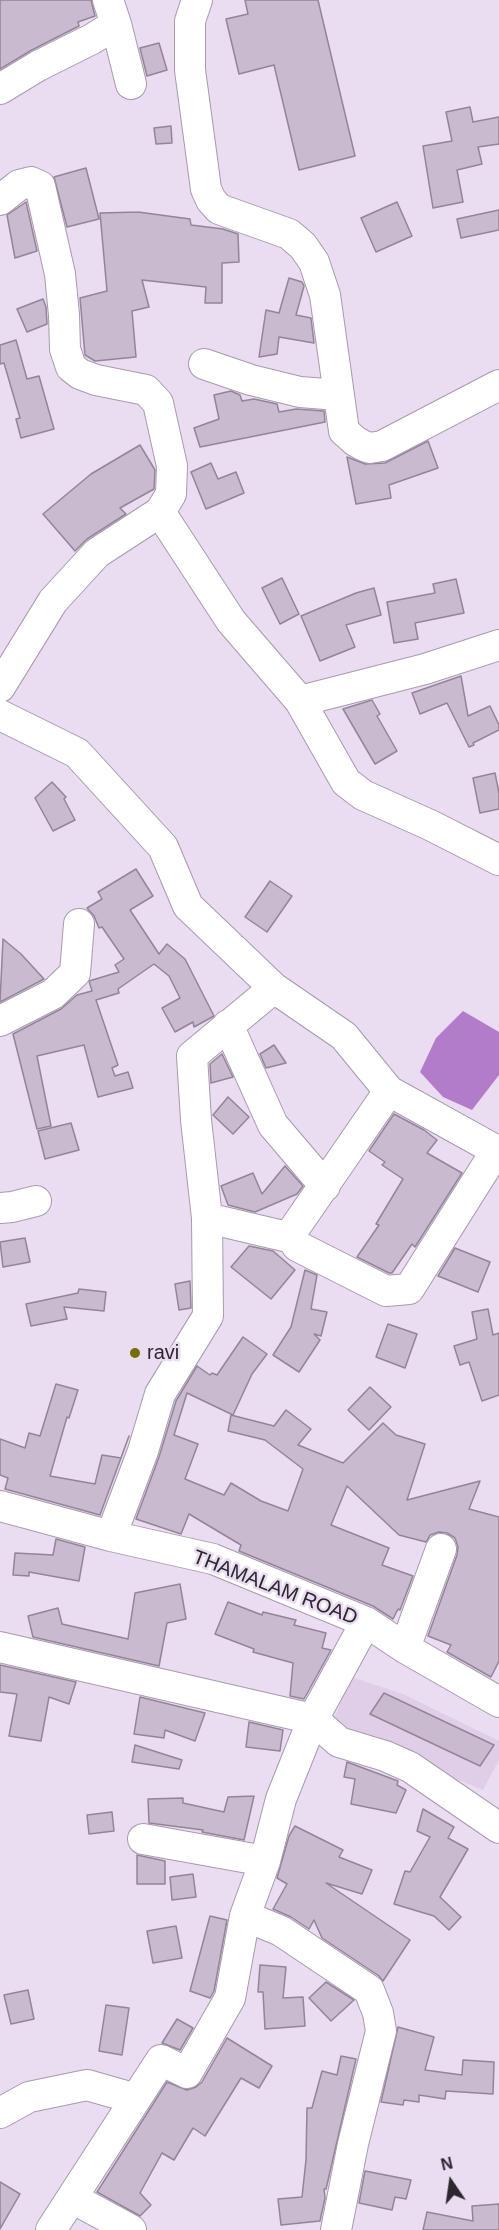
<!DOCTYPE html>
<style>
body{margin:0}
#map{position:relative;width:499px;height:2230px;overflow:hidden;background:#eadcf1;font-family:Helvetica,sans-serif}
canvas{display:block}
.north{position:absolute;left:421px;top:2152px;width:60px;height:60px;-webkit-text-stroke:4px #eadcf1;paint-order:stroke;rotate:347deg;font-size:16px;font-weight:700;line-height:24px;text-align:center;color:#2c272f}
.north::after{content:'';display:block;margin:auto;width:21px;height:27px;background:#2c272f;clip-path:polygon(50% 0,100% 100%,50% 72%,0 100%)}
</style>
<div id="map">
<canvas width="499" height="2230"></canvas>
<div class="north">N</div>
</div>
<script>
const c = document.querySelector('canvas').getContext('2d');
c.lineJoin = 'round';
function fill(path, color) {
  c.fillStyle = color;
  c.fill(path, 'evenodd');
}
function toPath(rows) {
  const path = new Path2D();
  for (const r of rows) {
    path.moveTo(r[0], r[1]);
    for (let i = 2; i < r.length; i += 2) path.lineTo(r[i], r[i + 1]);
  }
  return path;
}
function strokePath(path, color, width, dash) {
  c.strokeStyle = color;
  c.lineWidth = width;
  c.lineCap = dash ? 'butt' : 'round';
  c.setLineDash(dash || []);
  c.stroke(path);
}
function write(font, color, halo, rows, align = 'center') {
  c.font = font + ' Helvetica,sans-serif';
  c.lineWidth = 5;
  c.setLineDash([]);
  c.textBaseline = 'middle';
  c.strokeStyle = halo;
  c.fillStyle = color;
  for (const [text, x, y, turn = 0] of rows) {
    c.save();
    c.translate(x, y);
    c.rotate((+turn || 0) * Math.PI / 180);
    c.textAlign = isNaN(turn) ? turn : align;
    if (halo) c.strokeText(text, 0, 0);
    c.fillText(text, 0, 0);
    c.restore();
  }
}
const built = toPath([
 [351,1677,403,1694,499,1741,499,1760,483,1790,331,1727]
]);
const water = toPath([
 [463,1011,499,1032,499,1075,472,1110,443,1097,420,1072,436,1038]
]);
const building = toPath([
 [0,0,91,0,95,16,78,22,79,26,30,51,0,69,0,0],
 [245,0,318,0,355,156,299,170,274,65,239,74,226,19,248,14,245,0],
 [159,43,167,70,147,76,140,48,159,43],
 [470,107,473,122,499,117,499,144,478,147,482,164,457,170,463,202,433,208,423,146,452,141,446,112,470,107],
 [171,126,172,143,156,144,154,128,171,126],
 [86,168,99,219,67,227,54,177,86,168],
 [26,202,37,251,15,258,7,215,26,202],
 [397,202,412,236,376,252,361,218,397,202],
 [499,210,499,230,461,238,457,219,499,210],
 [138,212,190,219,191,225,223,229,238,234,239,262,222,263,222,303,205,303,206,287,142,280,149,307,132,311,136,357,95,361,85,355,80,298,107,291,100,213,138,212],
 [289,278,302,282,304,286,296,315,311,318,314,343,279,337,277,354,259,357,266,310,279,313,289,278],
 [43,299,46,307,47,324,27,332,17,309,43,299],
 [16,340,27,379,39,376,54,429,21,438,16,419,20,418,4,363,0,364,0,345,16,340],
 [231,391,240,395,242,401,254,399,277,404,279,412,296,409,324,411,325,422,200,447,194,428,219,419,214,395,231,391],
 [428,441,438,468,389,485,391,498,356,504,347,457,365,464,385,463,428,441],
 [140,445,155,470,154,489,120,508,126,514,87,539,75,551,43,514,91,474,140,445],
 [211,463,218,479,236,472,244,493,206,509,191,472,211,463],
 [282,578,299,614,280,624,262,588,282,578],
 [456,579,464,613,415,623,418,639,394,643,387,602,435,593,433,584,456,579],
 [374,588,381,615,346,625,355,647,320,661,301,616,356,593,374,588],
 [461,676,468,716,490,706,499,725,499,730,473,743,474,745,469,747,447,703,420,714,412,693,461,676],
 [372,700,380,714,377,716,397,751,375,764,343,709,372,700],
 [495,773,499,793,499,809,480,813,473,778,495,773],
 [52,782,66,797,64,799,75,820,53,831,35,798,52,782],
 [136,869,153,896,130,910,159,954,167,944,185,959,214,1016,194,1027,193,1022,175,1032,162,1008,180,998,169,976,154,964,118,989,119,993,96,1000,118,1065,112,1068,115,1076,128,1072,133,1088,98,1097,84,1045,37,1056,51,1126,37,1129,13,1034,61,1009,77,995,92,991,89,981,119,972,115,965,124,959,102,927,99,928,94,916,87,908,102,899,98,892,136,869],
 [270,881,292,896,267,932,245,917,270,881],
 [3,939,21,954,44,979,0,1002,3,939],
 [274,1045,286,1063,266,1068,260,1054,274,1045],
 [222,1054,233,1077,211,1083,210,1064,222,1054],
 [228,1097,249,1117,233,1134,213,1115,228,1097],
 [394,1114,424,1130,437,1140,427,1153,462,1173,415,1247,412,1244,392,1273,389,1273,357,1257,379,1225,376,1224,403,1179,382,1165,385,1162,369,1151,394,1114],
 [71,1123,79,1150,45,1159,38,1131,71,1123],
 [285,1166,303,1186,297,1194,255,1212,228,1205,221,1186,253,1173,262,1194,285,1166],
 [25,1238,30,1262,3,1267,0,1242,25,1238],
 [249,1246,273,1251,295,1270,271,1299,231,1267,249,1246],
 [455,1248,490,1262,478,1292,438,1276,455,1248],
 [305,1270,317,1275,311,1309,327,1312,321,1336,314,1334,320,1340,299,1372,273,1355,291,1327,305,1270],
 [190,1281,191,1308,179,1310,175,1284,190,1281],
 [79,1289,106,1292,104,1311,64,1307,67,1319,31,1326,26,1304,78,1293,79,1289],
 [488,1309,493,1335,499,1333,499,1395,482,1401,469,1362,460,1365,454,1346,477,1339,472,1312,488,1309],
 [388,1324,417,1334,405,1368,376,1357,388,1324],
 [243,1337,267,1354,252,1374,233,1415,187,1393,174,1435,198,1444,185,1479,224,1495,231,1483,261,1501,288,1511,303,1469,265,1440,228,1431,231,1415,274,1426,286,1410,311,1429,298,1445,343,1463,383,1423,396,1435,425,1444,407,1500,480,1481,469,1509,499,1517,499,1661,491,1677,447,1652,451,1645,428,1636,457,1555,458,1547,455,1538,447,1533,439,1532,430,1535,426,1542,399,1535,347,1486,331,1525,389,1548,382,1565,413,1576,400,1610,398,1609,393,1619,373,1606,239,1551,241,1545,189,1514,181,1534,136,1519,159,1457,176,1401,197,1366,210,1375,212,1373,217,1375,243,1337],
 [56,1384,78,1390,69,1418,67,1417,50,1476,95,1484,102,1455,121,1458,129,1436,100,1515,5,1489,8,1478,0,1475,0,1439,25,1448,29,1433,40,1436,56,1384],
 [370,1387,391,1407,369,1430,348,1410,370,1387],
 [56,1539,85,1547,79,1581,29,1572,29,1576,13,1575,15,1553,53,1555,56,1539],
 [180,1584,186,1619,167,1623,159,1666,33,1637,28,1616,58,1608,62,1624,128,1639,135,1593,180,1584],
 [228,1602,262,1615,263,1612,296,1620,294,1625,326,1633,322,1648,331,1650,304,1699,290,1696,293,1663,253,1652,254,1649,215,1634,228,1602],
 [0,1665,76,1682,69,1704,49,1697,41,1741,9,1736,17,1694,0,1692,0,1665],
 [384,1693,494,1745,480,1766,370,1714,384,1693],
 [140,1697,205,1713,195,1741,165,1730,164,1738,134,1734,140,1697],
 [249,1722,283,1730,280,1751,246,1747,249,1722],
 [135,1745,182,1760,179,1769,132,1762,135,1745],
 [347,1762,398,1781,397,1785,406,1790,396,1813,351,1804,355,1779,344,1777,347,1762],
 [254,1796,244,1840,202,1832,203,1830,149,1823,148,1799,183,1798,183,1803,224,1812,228,1797,254,1796],
 [423,1809,454,1827,448,1838,468,1849,440,1897,461,1917,449,1930,434,1916,394,1904,405,1871,410,1872,430,1837,417,1831,423,1809],
 [112,1812,114,1831,89,1834,87,1815,112,1812],
 [295,1826,343,1850,339,1857,372,1870,362,1894,326,1883,410,1940,383,1981,379,1976,322,1938,314,1920,309,1929,291,1917,273,1909,287,1884,277,1878,289,1836,295,1826],
 [137,1855,165,1861,165,1884,137,1884,137,1855],
 [193,1874,196,1897,172,1900,170,1877,193,1874],
 [210,1916,227,1920,214,1991,210,1998,190,1991,210,1916],
 [176,1926,182,1958,153,1963,147,1931,176,1926],
 [260,1965,286,1967,283,1998,303,1997,305,2026,265,2029,263,1992,258,1992,260,1965],
 [326,1982,354,2000,331,2021,309,1998,326,1982],
 [28,1990,34,2019,11,2024,4,1995,28,1990],
 [106,2005,129,2008,122,2055,99,2051,106,2005],
 [177,2019,193,2028,180,2050,162,2043,177,2019],
 [398,2027,434,2037,425,2070,462,2075,463,2060,494,2062,493,2094,446,2091,445,2099,419,2095,419,2102,404,2100,403,2105,381,2102,398,2027],
 [227,2038,272,2066,259,2088,241,2078,205,2136,193,2128,174,2160,162,2153,140,2193,151,2205,140,2216,97,2192,167,2082,187,2090,196,2087,202,2082,227,2038],
 [341,2056,356,2059,326,2189,324,2189,325,2198,320,2221,281,2225,278,2199,302,2197,306,2160,307,2108,312,2108,322,2071,337,2075,341,2056],
 [365,2171,411,2180,406,2199,395,2197,392,2210,359,2203,365,2171],
 [0,2182,20,2194,0,2229,0,2182],
 [499,2204,499,2230,423,2230,427,2212,473,2221,472,2206,499,2204]
]);
const minor = toPath([
 [197,0,190,21,190,70,206,189,211,200,219,209,289,234,303,246,314,262,325,295,344,431,355,441,364,446,370,448,382,446,499,385],
 [116,24,131,84],
 [0,89,38,66,92,39,116,24,108,0],
 [0,200,19,185,31,182,40,186,60,274,64,315,65,349,71,367,80,374,96,380,146,390,158,403,172,466,171,494,160,512,97,553,53,601,0,687],
 [204,364,251,380,300,392,339,395],
 [160,512,231,621,300,701,346,782,363,795,430,825,499,860],
 [300,701,425,669,499,645],
 [0,715,77,753,163,847,188,906,274,988,344,1036,389,1091,499,1152],
 [0,1021,53,994,75,973,79,924],
 [228,1025,273,1125,325,1186],
 [389,1091,294,1229,292,1238,297,1246,386,1291,409,1289,496,1151],
 [0,1208,12,1207,36,1201],
 [207,1218,292,1238],
 [0,1506,111,1536,213,1559,366,1622,405,1648,499,1702],
 [111,1536,143,1451,160,1394,208,1316,207,1218,196,1120,192,1056,274,988],
 [0,1647,313,1719,339,1742,385,1756,410,1767,499,1828],
 [405,1648,441,1549],
 [143,1839,265,1861],
 [0,2113,29,2097,87,2085,136,2099],
 [72,2198,131,2230],
 [51,2230,161,2060,187,2073,230,1998,245,1916],
 [336,2230,353,2144,381,2031,378,2013,369,1990,281,1931,245,1916,265,1861,281,1799,313,1719,366,1622]
]);
const markers = [
 [135,1353,6,"#736d0a"]
];
const poiNames = [
 ["ravi",147,1353]
];
const streetNames = [
 ["THAMALAM ROAD",275,1588,21]
];
fill(built, '#e0cde8');
fill(water, '#b37cca');
fill(building, '#c9bacf');
strokePath(building, '#938599', 1.5);
strokePath(minor, '#a89aae', 32);
strokePath(minor, '#fff', 30);
for (const [x, y, r, color] of markers) {
  const dot = new Path2D();
  dot.arc(x, y, r, 0, 2 * Math.PI);
  c.fillStyle = color;
  c.fill(dot);
  strokePath(dot, '#eadcf1', 2);
}
write('20px', '#2c272f', '#eadcf1', poiNames, 'left');
write('20px', '#2c272f', '#eadcf1', streetNames);
</script>
